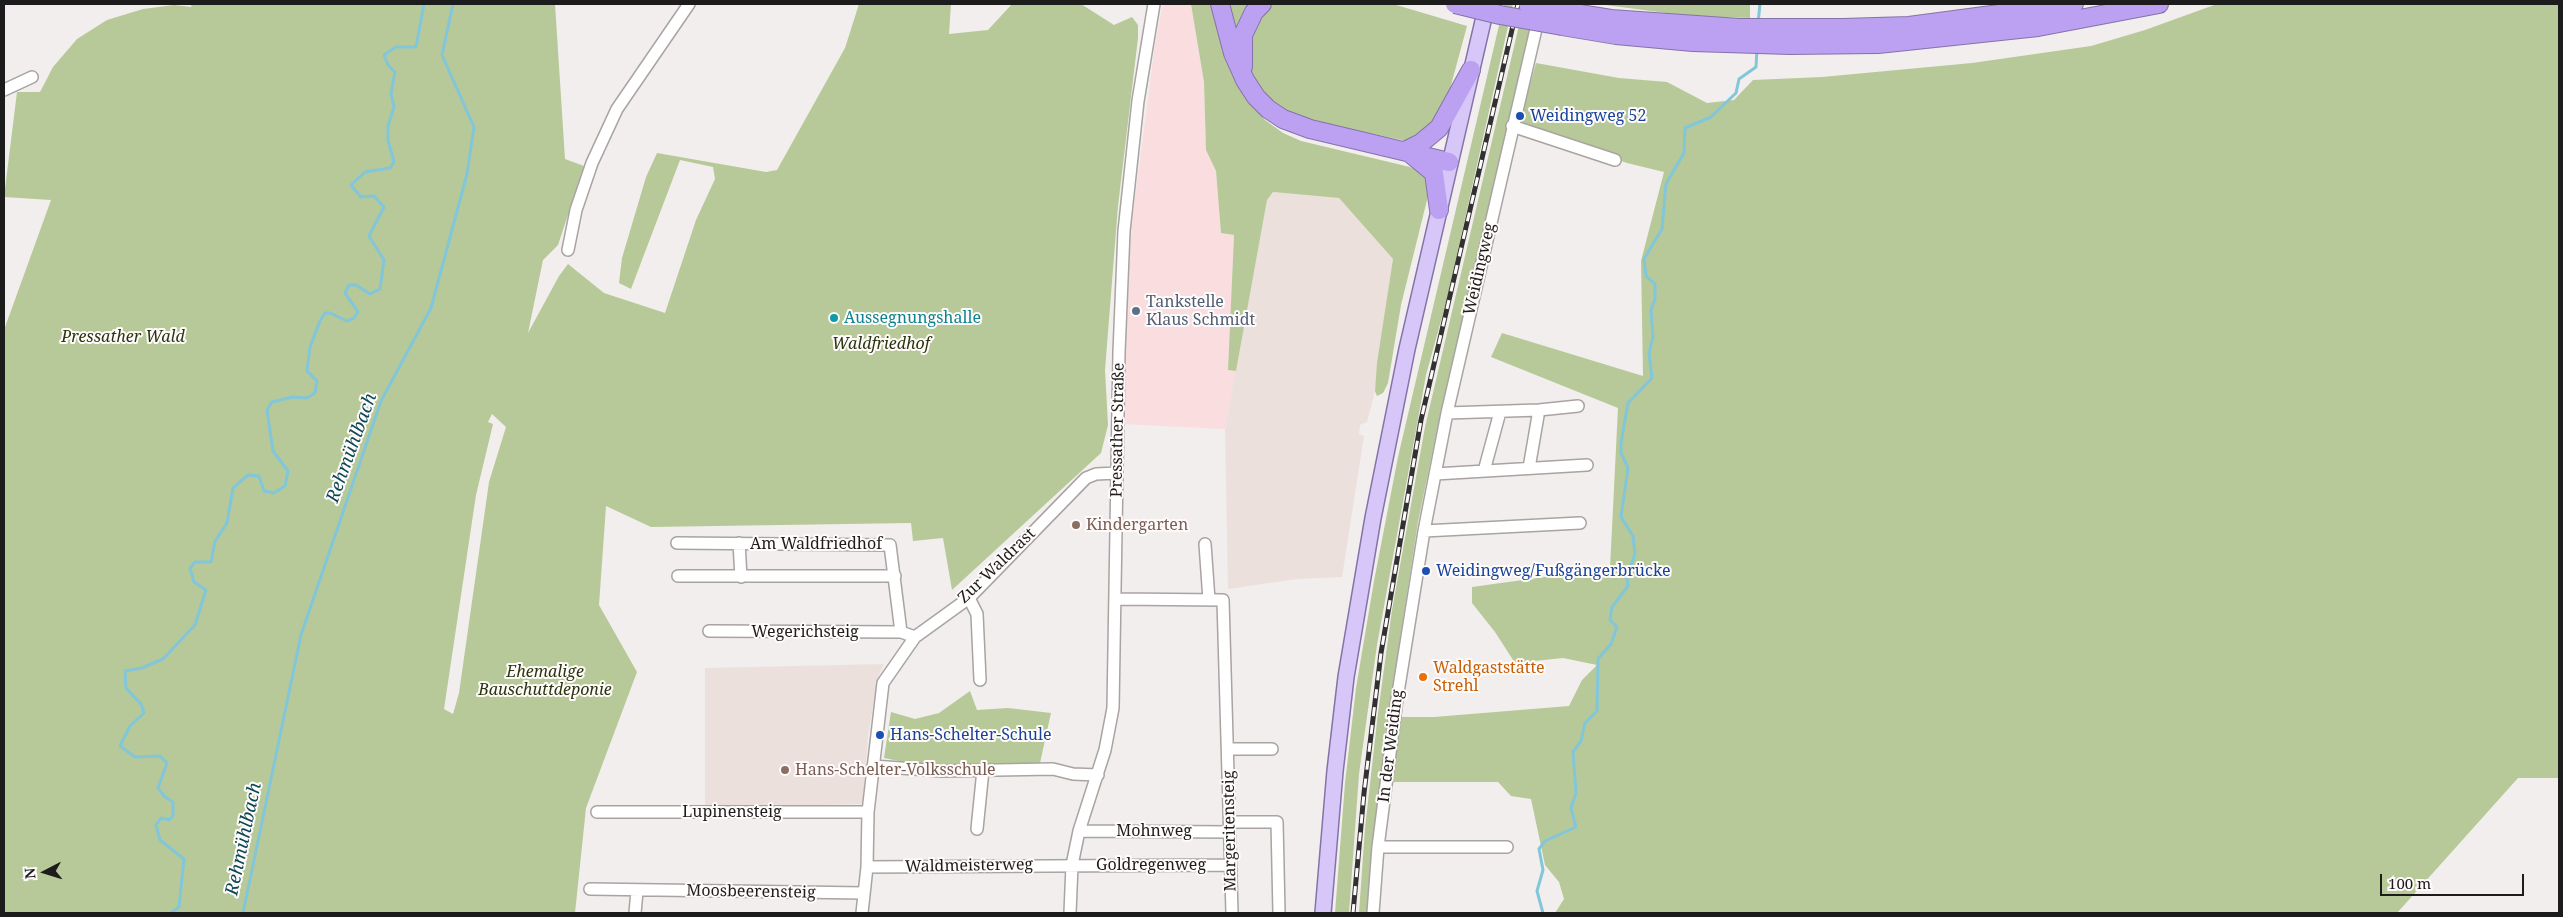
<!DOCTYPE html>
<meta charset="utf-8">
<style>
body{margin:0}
#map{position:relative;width:2563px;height:917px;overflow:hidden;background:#f1eeed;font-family:"Noto Serif",serif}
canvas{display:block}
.frame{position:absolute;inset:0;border:5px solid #1d1c1c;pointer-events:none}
.north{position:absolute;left:20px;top:847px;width:50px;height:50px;-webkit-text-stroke:4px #fffbfa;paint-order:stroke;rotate:265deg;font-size:14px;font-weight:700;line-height:20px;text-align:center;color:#1d1c1c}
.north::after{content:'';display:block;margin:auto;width:18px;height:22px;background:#1d1c1c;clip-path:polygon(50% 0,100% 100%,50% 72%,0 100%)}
.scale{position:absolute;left:2380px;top:874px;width:144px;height:22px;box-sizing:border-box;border:2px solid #1d1c1c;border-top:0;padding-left:6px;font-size:15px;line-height:18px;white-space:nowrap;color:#1d1c1c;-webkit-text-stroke:4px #fffbfa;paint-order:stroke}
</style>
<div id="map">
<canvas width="2563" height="917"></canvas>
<div class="frame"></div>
<div class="north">N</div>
<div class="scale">100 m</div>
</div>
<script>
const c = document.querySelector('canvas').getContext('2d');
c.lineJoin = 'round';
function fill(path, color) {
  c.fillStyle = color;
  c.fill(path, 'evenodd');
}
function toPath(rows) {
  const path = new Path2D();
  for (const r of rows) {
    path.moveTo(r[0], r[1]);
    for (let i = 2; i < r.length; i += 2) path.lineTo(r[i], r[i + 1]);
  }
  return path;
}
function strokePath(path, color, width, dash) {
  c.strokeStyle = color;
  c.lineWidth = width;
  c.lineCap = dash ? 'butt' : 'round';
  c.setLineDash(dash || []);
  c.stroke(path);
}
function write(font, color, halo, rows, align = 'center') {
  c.font = font + ' "Noto Serif",serif';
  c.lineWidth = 4;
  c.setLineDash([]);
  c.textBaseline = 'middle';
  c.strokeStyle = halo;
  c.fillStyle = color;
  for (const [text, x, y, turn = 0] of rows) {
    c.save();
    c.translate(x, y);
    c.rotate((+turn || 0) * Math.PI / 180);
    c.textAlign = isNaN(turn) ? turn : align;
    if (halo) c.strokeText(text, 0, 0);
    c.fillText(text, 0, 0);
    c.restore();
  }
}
const commercial = toPath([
 [1163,4,1191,4,1204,82,1206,150,1216,171,1221,233,1234,235,1228,370,1236,371,1225,429,1123,424,1129,245,1155,45]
]);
const built = toPath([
 [1273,192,1339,198,1393,259,1375,391,1367,422,1360,425,1359,434,1364,436,1342,577,1297,579,1228,589,1225,429,1267,200],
 [884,664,878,677,868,736,863,804,705,808,705,668]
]);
const green = toPath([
 [190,4,555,4,565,159,584,166,558,245,543,260,528,333,559,276,568,264,604,293,665,313,696,220,715,179,713,167,680,160,631,289,619,283,622,258,646,177,657,153,766,172,777,170,845,48,859,4,951,4,949,34,988,30,1012,4,1081,4,1114,25,1132,17,1138,25,1138,38,1118,206,1105,370,1108,425,1101,453,952,590,943,538,913,541,911,523,651,527,606,506,599,605,637,672,586,808,575,913,4,913,4,330,51,200,4,197,17,92,40,92,53,67,77,39,107,20,143,9,174,5,192,7],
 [492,414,506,427,489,482,459,693,453,714,444,709,476,495,493,424,488,422],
 [1191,4,1213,4,1231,71,1240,90,1265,120,1283,133,1301,141,1410,167,1424,174,1427,179,1428,196,1401,305,1388,383,1383,393,1377,396,1375,391,1377,363,1393,259,1339,198,1273,192,1267,200,1236,371,1228,370,1234,235,1221,233,1216,171,1206,150,1204,82],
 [1228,4,1253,4,1236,40],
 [1269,4,1393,4,1467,26,1450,89,1439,115,1424,135,1407,141,1306,120,1286,111,1269,99,1257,85,1249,69,1249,37],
 [1504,4,1513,4,1447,299,1426,375,1377,645,1359,774,1349,913,1335,913,1345,783,1356,688,1374,581,1398,457],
 [1524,4,1536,4,1440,415,1418,522,1384,743,1370,913,1359,913,1365,828,1378,713,1392,610,1425,427],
 [1598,4,1740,4,1750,5,1750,18,1689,16],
 [2217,4,2559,4,2559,778,2518,778,2397,913,1555,913,1564,899,1559,882,1545,865,1531,799,1511,796,1498,782,1389,782,1400,717,1434,717,1569,706,1582,680,1597,665,1563,658,1515,663,1495,632,1472,603,1472,587,1610,568,1618,408,1491,357,1502,333,1643,376,1641,261,1664,172,1627,163,1519,123,1536,63,1619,78,1667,82,1707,103,1734,100,1753,80,1822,77,1972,63,2091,46,2145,30],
 [970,691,977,710,1008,708,1051,713,1040,763,953,767,919,765,884,758,891,712,915,719,939,713]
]);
const stream = toPath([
 [1758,23,1760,4],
 [171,913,179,907,184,859,160,840,156,825,161,818,169,820,173,816,173,802,164,796,158,788,167,763,160,756,135,757,120,746,130,726,144,713,141,704,126,688,125,671,142,668,163,659,195,625,206,590,194,582,190,568,195,562,211,562,215,541,227,523,233,488,248,475,259,476,264,491,274,493,285,486,288,471,273,451,267,410,272,402,293,397,307,398,315,393,317,381,307,371,310,347,320,321,325,313,330,313,347,321,354,318,358,312,345,293,349,285,356,285,370,294,380,289,384,260,369,236,384,207,374,196,361,197,351,185,365,172,390,168,394,162,388,140,388,126,394,107,391,94,395,72,388,65,384,55,396,47,416,47,424,4],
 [243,913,301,635,381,401,431,308,467,174,474,127,442,55,453,4],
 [1543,913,1537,891,1543,870,1539,849,1545,841,1576,827,1571,808,1576,793,1573,752,1581,741,1585,723,1597,711,1598,659,1611,644,1617,627,1610,620,1612,607,1628,586,1627,576,1635,554,1633,536,1621,517,1628,468,1621,453,1621,443,1628,403,1652,378,1649,353,1653,337,1651,310,1655,299,1655,284,1646,276,1644,259,1662,229,1666,184,1684,153,1685,128,1711,117,1736,93,1739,79,1756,67,1757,49]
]);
const minor = toPath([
 [4,90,32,77],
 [1512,126,1615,160],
 [568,250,576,210,592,163,617,109,689,4],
 [1447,413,1539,410,1578,406],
 [1529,468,1539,410],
 [1484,471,1500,412],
 [1435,474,1587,465],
 [1424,531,1580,523],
 [677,543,890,545,901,632,915,637],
 [739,543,741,577],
 [1205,544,1209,600],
 [678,576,895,576],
 [969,598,977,614,980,680],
 [1117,599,1223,600,1232,913],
 [709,631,901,632],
 [1228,749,1272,749],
 [873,766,942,771,1053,769,1073,774,1098,775],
 [597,812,868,812],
 [1230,822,1277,822,1279,913],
 [977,829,983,770],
 [1079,831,1229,832],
 [1378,847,1507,847],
 [867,867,1229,865],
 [590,889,864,893],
 [635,913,637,891],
 [862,913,867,867,868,812,883,683,915,637,969,598,1086,478,1096,474,1117,473],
 [1070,913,1072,865,1079,831,1105,750,1113,708,1119,352,1124,231,1138,101,1154,4],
 [1373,913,1378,847,1397,699,1424,531,1447,413,1539,16]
]);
const major = toPath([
 [1323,913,1335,771,1346,677,1373,518,1407,349,1487,4]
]);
const highway = toPath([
 [1220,4,1233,53,1245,80,1256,97,1268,109,1283,119,1310,129,1449,162],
 [1567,12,1611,19,1739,28,1843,28,1909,26,2074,4],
 [1562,26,1616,35,1693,42,1790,45,1878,44,2038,27,2159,4],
 [1243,67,1243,35,1254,12,1262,4],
 [1407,150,1421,143,1439,128,1471,70],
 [1411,154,1434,173,1439,210]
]);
const rail = toPath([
 [1353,913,1364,793,1381,653,1421,420,1518,4]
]);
const highwayBridge = toPath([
 [1455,4,1500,15,1562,26],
 [1528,4,1567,12]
]);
const markers = [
 [1520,116,5,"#1a4fb4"],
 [1136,311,5,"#5c6f8a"],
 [834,318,5,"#0f9aa8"],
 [1076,525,5,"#8d6e63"],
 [1426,571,5,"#1a4fb4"],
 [1423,677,5,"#e8710a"],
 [880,735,5,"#1a4fb4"],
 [785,770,5,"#8d6e63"]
];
const transitNames = [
 ["Weidingweg 52",1530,116],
 ["Weidingweg/Fußgängerbrücke",1436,571],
 ["Hans-Schelter-Schule",890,735]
];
const streetNames = [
 ["Weidingweg",1480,269,-77],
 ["Pressather Straße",1118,430,-89],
 ["Am Waldfriedhof",816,544],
 ["Zur Waldrast",997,566,-44],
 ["Wegerichsteig",805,632],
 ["In der Weiding",1391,746,-83],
 ["Lupinensteig",732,812],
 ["Mohnweg",1154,831],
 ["Margeritensteig",1230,831,-91],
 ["Goldregenweg",1151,865],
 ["Waldmeisterweg",969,866,-1],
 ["Moosbeerensteig",751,892,1]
];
const serviceNames = [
 ["Tankstelle",1146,302],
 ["Klaus Schmidt",1146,320]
];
const cultureNames = [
 ["Aussegnungshalle",844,318]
];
const parkNames = [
 ["Pressather Wald",123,337],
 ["Waldfriedhof",881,344],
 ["Ehemalige",545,672],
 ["Bauschuttdeponie",545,690]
];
const educationNames = [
 ["Kindergarten",1086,525],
 ["Hans-Schelter-Volksschule",795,770]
];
const foodNames = [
 ["Waldgaststätte",1433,668],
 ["Strehl",1433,686]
];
const waterNames = [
 ["Rehmühlbach",352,448,-70],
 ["Rehmühlbach",244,839,-78]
];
fill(commercial, '#f9dddf');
fill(built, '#ece0dc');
fill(green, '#b7c998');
strokePath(stream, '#82c6da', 3);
strokePath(minor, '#a7a4a2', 14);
strokePath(major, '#8472a8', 18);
strokePath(highway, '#8472a8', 20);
strokePath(minor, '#fff', 11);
strokePath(major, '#d7c7f8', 15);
strokePath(highway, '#bca1f3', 18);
strokePath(rail, '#323131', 5);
strokePath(rail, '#fffbfa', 3, [9]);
strokePath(highwayBridge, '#8472a8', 20, []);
strokePath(highwayBridge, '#bca1f3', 18);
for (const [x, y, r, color] of markers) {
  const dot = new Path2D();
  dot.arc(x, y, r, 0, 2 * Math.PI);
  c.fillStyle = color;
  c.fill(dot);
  strokePath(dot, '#fffbfa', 2);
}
write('16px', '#164399', '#fffbfa', transitNames, 'left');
write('16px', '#1d1c1c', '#fffbfa', streetNames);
write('16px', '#4e5e75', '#fffbfa', serviceNames, 'left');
write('16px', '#0d838f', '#fffbfa', cultureNames, 'left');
write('italic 16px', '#29350e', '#fffbfa', parkNames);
write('16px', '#785e54', '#fffbfa', educationNames, 'left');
write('16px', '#c56008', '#fffbfa', foodNames, 'left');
write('italic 18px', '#0b4856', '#fffbfa', waterNames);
</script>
